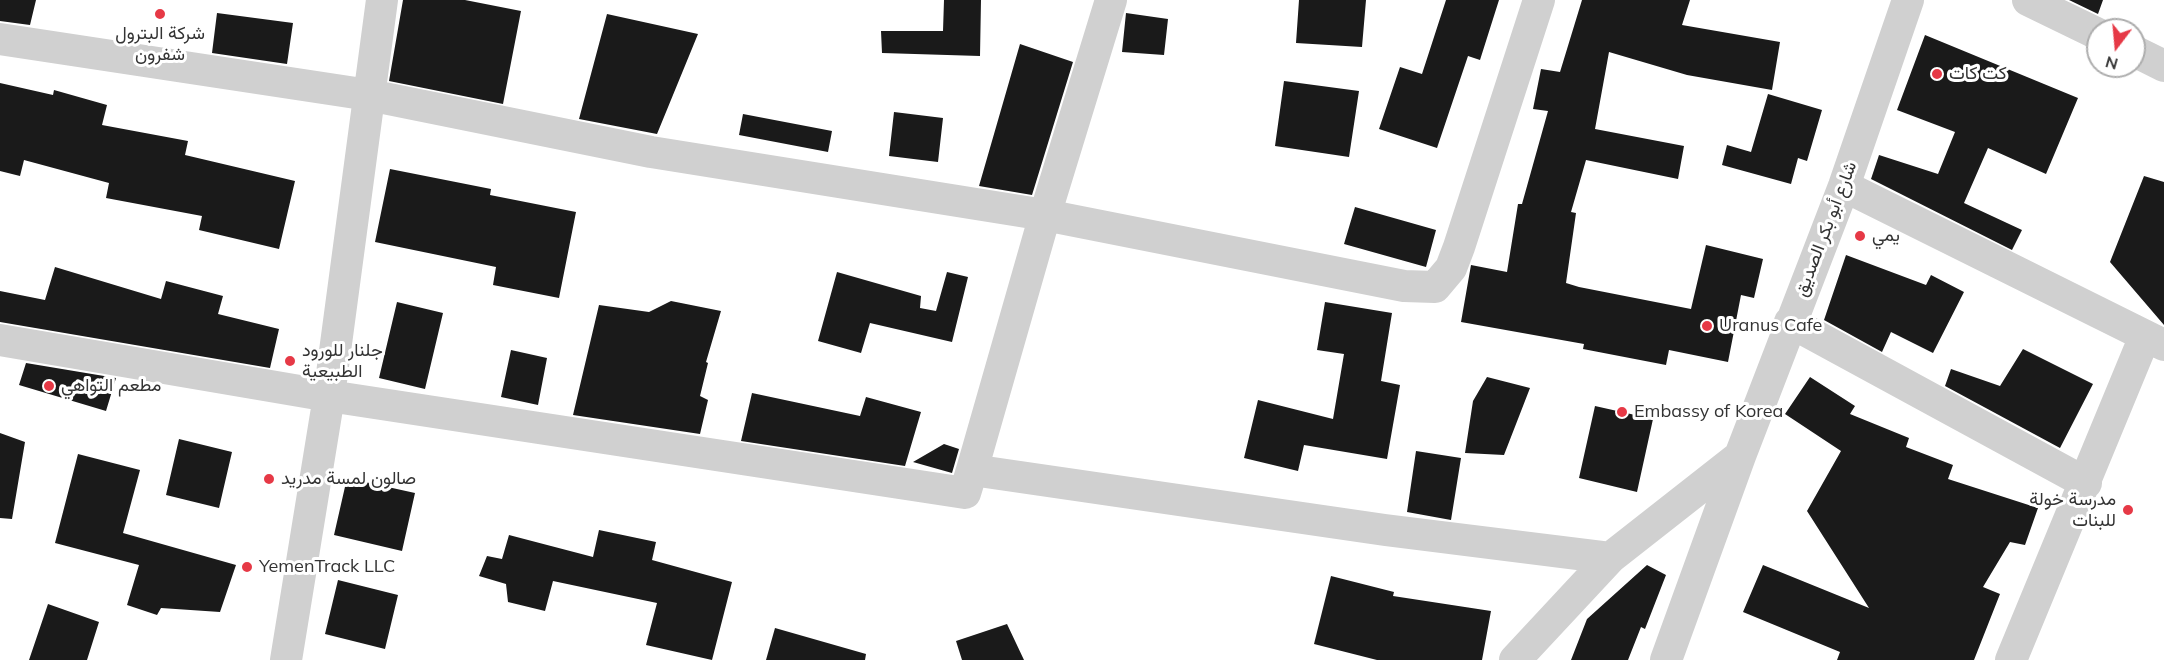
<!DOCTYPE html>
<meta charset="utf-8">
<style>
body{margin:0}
#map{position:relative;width:2164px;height:660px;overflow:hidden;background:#fff;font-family:Mulish,sans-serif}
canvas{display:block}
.north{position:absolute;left:2086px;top:18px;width:60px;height:60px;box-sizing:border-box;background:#fff;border:2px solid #adadad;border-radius:50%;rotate:196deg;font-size:16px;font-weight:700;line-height:24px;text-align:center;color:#333}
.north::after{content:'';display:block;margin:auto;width:21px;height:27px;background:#e63946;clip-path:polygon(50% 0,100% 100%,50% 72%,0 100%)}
</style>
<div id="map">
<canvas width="2164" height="660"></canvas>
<div class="north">N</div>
</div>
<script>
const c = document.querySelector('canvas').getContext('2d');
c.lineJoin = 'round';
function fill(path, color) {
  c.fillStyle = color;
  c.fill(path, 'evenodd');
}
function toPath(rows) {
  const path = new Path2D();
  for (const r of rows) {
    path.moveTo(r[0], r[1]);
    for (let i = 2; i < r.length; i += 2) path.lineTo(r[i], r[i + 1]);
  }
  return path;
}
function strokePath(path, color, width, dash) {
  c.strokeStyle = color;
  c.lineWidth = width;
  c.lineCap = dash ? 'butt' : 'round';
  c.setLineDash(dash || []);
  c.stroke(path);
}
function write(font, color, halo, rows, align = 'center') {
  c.font = font + ' Mulish,Vazirmatn,sans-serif';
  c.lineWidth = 6;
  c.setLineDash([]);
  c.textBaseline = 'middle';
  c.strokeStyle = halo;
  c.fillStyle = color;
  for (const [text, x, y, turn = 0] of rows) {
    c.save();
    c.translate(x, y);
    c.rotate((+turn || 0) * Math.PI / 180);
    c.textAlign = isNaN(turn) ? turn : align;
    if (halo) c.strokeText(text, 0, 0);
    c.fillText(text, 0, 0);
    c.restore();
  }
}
const building = toPath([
 [0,0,36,0,30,25,0,21],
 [403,0,465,0,521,11,503,104,389,81],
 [944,0,981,0,980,56,882,53,881,31,943,31],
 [1299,0,1366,0,1362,47,1296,43],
 [1446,0,1499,0,1480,60,1468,56,1437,148,1379,129,1400,67,1422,74],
 [1582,0,1690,0,1682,25,1780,42,1772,90,1687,75,1609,52,1595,129,1684,146,1678,179,1586,160,1571,212,1576,213,1566,283,1579,287,1691,309,1706,245,1763,259,1754,298,1741,295,1728,362,1669,350,1666,365,1583,349,1584,344,1461,322,1471,265,1507,272,1518,204,1522,204,1548,111,1533,109,1541,69,1560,72],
 [2069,0,2103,0,2098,14],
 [217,13,293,23,287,64,212,53],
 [1126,13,1168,19,1164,55,1122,52],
 [607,14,698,34,657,134,579,119],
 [1925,35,2078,98,2046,174,1988,148,1964,203,2022,230,2012,250,1871,179,1879,155,1938,174,1955,132,1897,110],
 [1020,44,1073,62,1032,195,979,186],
 [1284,81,1359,91,1349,157,1275,146],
 [0,83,53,95,54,90,107,105,102,125,188,141,185,155,295,181,279,249,199,230,202,216,106,198,109,183,24,160,20,176,0,171],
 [1768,94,1822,110,1807,161,1798,158,1791,184,1722,165,1727,145,1751,152],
 [894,112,943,118,938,162,889,156],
 [743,114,832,131,828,152,739,135],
 [390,169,491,189,490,195,576,212,559,298,493,285,496,267,375,242],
 [2144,176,2164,182,2164,325,2110,262],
 [1355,207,1436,230,1426,267,1344,244],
 [1846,255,1926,285,1931,275,1964,292,1933,353,1891,332,1882,352,1824,320],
 [55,267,161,299,166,281,223,296,218,314,279,329,270,368,0,322,0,291,45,300],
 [837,272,921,296,920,308,936,311,947,272,968,277,952,342,870,323,861,353,818,341],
 [671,301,721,311,706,362,708,363,700,396,708,400,700,434,573,415,599,305,649,312],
 [397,302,443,313,425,389,379,378],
 [1325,302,1392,313,1381,381,1400,385,1387,459,1304,445,1298,471,1244,458,1258,400,1333,419,1344,354,1317,350],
 [2023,349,2093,384,2060,448,1945,386,1951,369,2000,386],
 [511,350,547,358,538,405,501,397],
 [26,363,116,378,106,411,19,385],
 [1487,377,1530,388,1504,455,1465,453,1473,401],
 [1810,377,1855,406,1850,414,1909,438,1906,447,1953,465,1948,479,2038,508,2025,545,2010,542,1983,587,2000,594,1974,660,1837,660,1840,652,1743,612,1763,565,1869,608,1807,511,1841,451,1785,414],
 [752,393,860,416,866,397,921,412,905,466,741,441],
 [1595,406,1653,419,1637,492,1579,478],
 [0,433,25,442,12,519,0,518],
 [179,439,232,452,219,508,166,495],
 [944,444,959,449,952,473,913,462],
 [1416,451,1461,458,1451,520,1407,512],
 [78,454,140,470,123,533,236,565,220,612,161,608,157,615,127,605,139,565,55,543],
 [347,478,415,493,402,551,334,535],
 [599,530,656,542,652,560,732,582,712,660,646,645,657,603,553,581,545,611,508,602,506,584,479,576,487,556,502,559,509,535,593,557],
 [1647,565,1666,575,1645,629,1641,627,1628,660,1571,660,1587,619],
 [1331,576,1394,592,1393,596,1491,611,1482,660,1377,660,1314,644],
 [338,580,398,595,385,649,325,634],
 [48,604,99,622,87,660,29,660],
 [1007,624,1024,660,962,660,956,641],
 [775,628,866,654,865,660,766,660]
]);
const minor = toPath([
 [2028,0,2098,34],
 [0,39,369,95,651,152,1045,215,1404,286,1435,287,1451,268,1459,247,1539,0],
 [2134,51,2164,66],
 [1844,186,2164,345],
 [1790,322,2086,483],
 [0,340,329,396,965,493,972,470,1385,530,1610,558],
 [972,470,1045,215,1111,0],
 [286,660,329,396,382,0],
 [1515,660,1610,558,1740,456],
 [1666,660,1740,456,1844,186,1908,0],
 [2011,660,2145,336]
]);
const markers = [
 [160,14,6,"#e63946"],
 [1937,74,6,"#e63946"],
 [1860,236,6,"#e63946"],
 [1707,326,6,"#e63946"],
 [290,361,6,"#e63946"],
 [49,386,6,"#e63946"],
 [1622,412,6,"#e63946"],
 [269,479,6,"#e63946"],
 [2128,510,6,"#e63946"],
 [247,567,6,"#e63946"]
];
const poiNames = [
 ["شركة البترول",160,34,"center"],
 ["شفرون",160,55,"center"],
 ["كت كات",1949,74],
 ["يمي",1872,236],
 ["Uranus Cafe",1719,326],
 ["جلنار للورود",302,351],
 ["الطبيعية",302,372],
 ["مطعم التواهي",61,386],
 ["Embassy of Korea",1634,412],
 ["صالون لمسة مدريد",281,479],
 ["مدرسة خولة",2116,500,"right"],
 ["للبنات",2116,521,"right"],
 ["YemenTrack LLC",259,567]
];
const streetNames = [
 ["شارع أبو بكر الصديق",1826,229,-69]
];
fill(building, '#1a1a1a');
strokePath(minor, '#d0d0d0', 32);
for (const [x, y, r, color] of markers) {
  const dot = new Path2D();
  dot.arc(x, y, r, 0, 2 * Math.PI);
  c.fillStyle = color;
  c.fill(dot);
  strokePath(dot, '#fff', 2);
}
write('18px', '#333', '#fff', poiNames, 'left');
write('18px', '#333', '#fff', streetNames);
</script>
